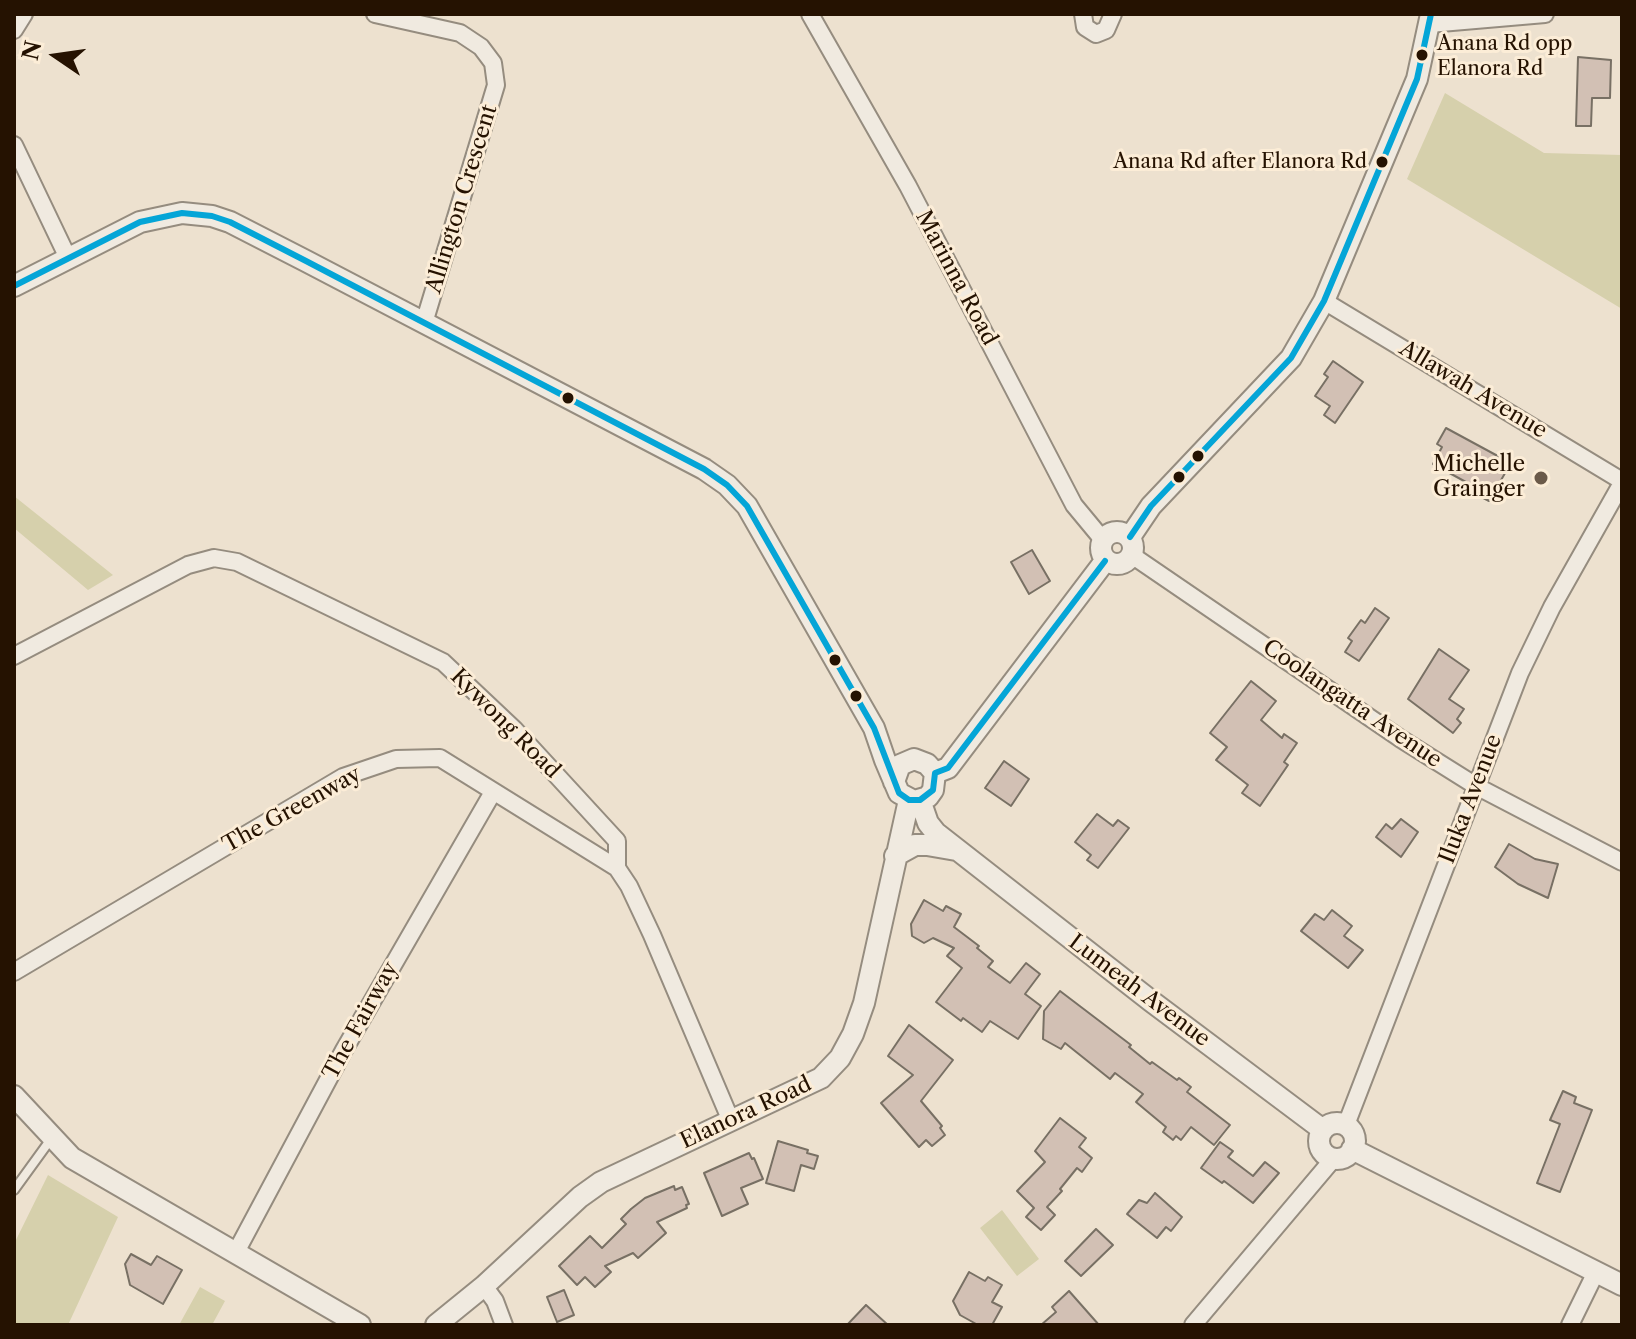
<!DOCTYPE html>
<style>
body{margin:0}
#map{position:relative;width:1636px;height:1339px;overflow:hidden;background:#ede1cf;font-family:"Libre Caslon Text",serif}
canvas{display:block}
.frame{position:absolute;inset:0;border:16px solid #251201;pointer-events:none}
.north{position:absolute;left:16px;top:16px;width:80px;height:80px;-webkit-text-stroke:6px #fcedd7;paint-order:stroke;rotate:283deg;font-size:22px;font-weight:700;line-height:32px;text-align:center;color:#251201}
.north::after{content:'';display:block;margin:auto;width:28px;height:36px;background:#251201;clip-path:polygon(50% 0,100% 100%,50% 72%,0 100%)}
</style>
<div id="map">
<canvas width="1636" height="1339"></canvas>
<div class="frame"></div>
<div class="north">N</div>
</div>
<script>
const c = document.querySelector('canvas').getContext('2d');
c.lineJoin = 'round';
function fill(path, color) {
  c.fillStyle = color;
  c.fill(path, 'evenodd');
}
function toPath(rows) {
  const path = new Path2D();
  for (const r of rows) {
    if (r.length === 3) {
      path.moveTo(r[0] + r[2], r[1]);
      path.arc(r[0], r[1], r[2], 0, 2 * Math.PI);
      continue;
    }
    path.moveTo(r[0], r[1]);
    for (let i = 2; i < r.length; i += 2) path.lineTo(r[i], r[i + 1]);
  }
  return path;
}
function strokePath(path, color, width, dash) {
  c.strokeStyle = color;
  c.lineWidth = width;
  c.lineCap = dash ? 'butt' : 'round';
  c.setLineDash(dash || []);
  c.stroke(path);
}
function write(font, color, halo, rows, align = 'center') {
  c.font = font + ' "Libre Caslon Text",serif';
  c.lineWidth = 6;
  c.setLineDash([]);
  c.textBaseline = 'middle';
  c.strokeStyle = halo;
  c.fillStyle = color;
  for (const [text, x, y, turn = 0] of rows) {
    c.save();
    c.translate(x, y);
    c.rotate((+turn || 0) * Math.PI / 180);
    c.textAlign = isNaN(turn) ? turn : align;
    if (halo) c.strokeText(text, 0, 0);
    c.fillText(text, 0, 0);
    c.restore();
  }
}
const green = toPath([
 [1445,93,1544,153,1622,155,1622,309,1407,179],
 [14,496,113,575,88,590,14,528],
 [48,1175,118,1217,68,1325,14,1325,14,1244],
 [1002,1210,1039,1259,1017,1276,980,1228],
 [200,1287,225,1301,212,1325,179,1325]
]);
const building = toPath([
 [1578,57,1611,60,1610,98,1592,98,1591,126,1576,126,1578,57],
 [1333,361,1363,382,1335,423,1324,415,1330,406,1315,396,1328,377,1324,374,1333,361],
 [1446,428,1507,461,1505,466,1508,468,1489,501,1472,492,1475,487,1433,464,1442,447,1437,444,1446,428],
 [1032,550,1050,581,1029,594,1011,562,1032,550],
 [1375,608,1389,618,1359,661,1345,652,1352,641,1348,638,1361,620,1365,623,1375,608],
 [1439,649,1469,670,1449,699,1464,709,1457,719,1461,723,1453,733,1408,699,1439,649],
 [1251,681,1276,701,1261,720,1282,738,1284,734,1297,743,1284,762,1288,765,1260,806,1242,793,1248,785,1216,760,1227,747,1210,733,1251,681],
 [1004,761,1029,779,1011,806,985,788,1004,761],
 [1097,814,1113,826,1118,820,1129,828,1098,868,1087,860,1091,855,1075,842,1097,814],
 [1401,819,1418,832,1401,857,1376,837,1386,824,1392,829,1401,819],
 [1509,844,1535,859,1558,864,1548,898,1518,884,1495,867,1509,844],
 [924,900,943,911,946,906,961,914,954,927,979,946,977,948,993,961,988,967,1010,983,1026,963,1040,974,1025,994,1041,1006,1018,1039,990,1021,982,1032,963,1018,961,1021,936,1002,962,968,947,956,954,948,933,938,924,943,912,936,911,924,924,900],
 [1332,910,1352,926,1344,936,1363,950,1348,968,1301,931,1315,914,1324,920,1332,910],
 [1060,991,1131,1045,1129,1047,1150,1064,1152,1062,1177,1080,1179,1078,1191,1087,1187,1092,1230,1125,1214,1145,1191,1127,1181,1140,1176,1136,1173,1140,1163,1132,1166,1127,1136,1102,1143,1094,1115,1073,1110,1079,1065,1043,1061,1049,1043,1039,1044,1011,1060,991],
 [909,1025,953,1060,921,1101,942,1126,940,1128,945,1135,932,1146,926,1140,919,1147,881,1103,913,1075,888,1056,909,1025],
 [1563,1091,1576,1097,1574,1103,1592,1110,1560,1192,1537,1183,1560,1124,1550,1120,1563,1091],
 [1060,1118,1086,1138,1079,1147,1092,1158,1082,1172,1077,1168,1060,1189,1062,1191,1047,1207,1055,1215,1041,1230,1026,1217,1034,1208,1017,1191,1045,1162,1035,1151,1060,1118],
 [778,1141,808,1150,807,1153,818,1156,814,1169,801,1165,794,1191,766,1183,778,1141],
 [1220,1142,1233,1151,1228,1157,1253,1176,1265,1162,1279,1173,1253,1203,1224,1181,1222,1183,1201,1168,1220,1142],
 [749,1153,752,1159,754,1158,763,1179,741,1188,748,1204,722,1216,704,1173,749,1153],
 [674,1186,675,1190,682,1187,689,1204,686,1205,687,1208,657,1222,666,1233,638,1258,633,1253,605,1266,611,1272,595,1287,585,1277,577,1285,559,1266,590,1236,602,1248,626,1224,621,1219,631,1209,645,1198,674,1186],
 [1155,1193,1182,1217,1171,1231,1166,1227,1157,1238,1127,1214,1139,1200,1147,1203,1155,1193],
 [1096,1229,1113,1245,1081,1276,1065,1261,1096,1229],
 [131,1254,151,1265,157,1256,182,1270,163,1304,130,1285,125,1264,131,1254],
 [969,1272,985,1281,988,1277,1002,1285,992,1302,1002,1307,992,1325,978,1325,960,1315,953,1301,969,1272],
 [564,1290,574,1315,557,1322,547,1297,564,1290],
 [1069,1291,1099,1325,1041,1325,1056,1312,1052,1307,1069,1291],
 [866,1305,888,1325,847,1325,866,1305]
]);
const service = toPath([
 [14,1190,51,1139]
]);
const minor = toPath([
 [375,14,460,33,481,47,493,63,496,85,424,323],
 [810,14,908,186,1074,505,1103,540],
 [1083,14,1085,27,1096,34,1106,30,1113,14],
 [1429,24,1545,14],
 [14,30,24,14],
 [14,145,68,258],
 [1324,301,1622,481],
 [1133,556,1401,739,1476,786,1622,862],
 [14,656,188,565,214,558,237,562,443,662,514,729,617,841,617,868,629,886,652,935,731,1121],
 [14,972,343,777,396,759,440,758,617,868],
 [1346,1125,1520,673,1552,607,1622,483],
 [235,1254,344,1050,493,792],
 [484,1286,495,1301,504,1325],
 [1193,1325,1334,1158],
 [1570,1325,1596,1272]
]);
const tertiary = toPath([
 [14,286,140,222,182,213,212,216,230,222,306,261,704,469,727,485,747,506,874,728,885,760,899,793,914,801,928,797,933,790,935,773,927,764,914,759,900,765,894,782],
 [1117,548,16],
 [1130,537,1151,506,1291,358,1324,301,1417,79,1431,14],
 [935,773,948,768,1105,561],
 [920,800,928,823,936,833,1151,1001,1323,1130],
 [895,856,915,845,927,845,956,850],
 [14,1096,72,1158,360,1325],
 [1337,1141,18],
 [1352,1149,1622,1285],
 [436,1325,484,1286,580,1197,601,1182,821,1078,840,1058,853,1034,864,1003,909,800]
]);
const bus1 = toPath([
 [14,286,140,222,182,213,212,216,230,222,306,261,704,469,727,485,747,506,874,728,899,793,909,800,920,800,933,790,935,773,948,768,1105,561],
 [1130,537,1151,506,1291,358,1324,301,1417,79,1431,14]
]);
const markers = [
 [1422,55,7,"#251201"],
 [1382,162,7,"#251201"],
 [568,398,7,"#251201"],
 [1198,456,7,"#251201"],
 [1179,477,7,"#251201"],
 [1541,478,8,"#6b5a49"],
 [835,660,7,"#251201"],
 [856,696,7,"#251201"]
];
const busNames = [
 ["Anana Rd opp",1437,44],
 ["Elanora Rd",1437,69],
 ["Anana Rd after Elanora Rd",1367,162,"right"]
];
const streetNames = [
 ["Allington Crescent",462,199,-73],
 ["Marinna Road",956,278,62],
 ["Allawah Avenue",1473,390,31],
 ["Coolangatta Avenue",1352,704,34],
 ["Kywong Road",505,724,45],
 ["Iluka Avenue",1471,799,-69],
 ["The Greenway",292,810,-29],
 ["Lumeah Avenue",1139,991,37],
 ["The Fairway",361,1021,-61],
 ["Elanora Road",746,1113,-25]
];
const poiNames = [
 ["Michelle",1525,465],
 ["Grainger",1525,490]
];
fill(green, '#d6d0ac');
fill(building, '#d2c0b4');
strokePath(building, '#787064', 2);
strokePath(service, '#958c7f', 12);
strokePath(minor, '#958c7f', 20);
strokePath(tertiary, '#958c7f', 24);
strokePath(service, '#f0eae0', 8);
strokePath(minor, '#f0eae0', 16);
strokePath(tertiary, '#f0eae0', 20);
strokePath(bus1, '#04a5d7', 6);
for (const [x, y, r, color] of markers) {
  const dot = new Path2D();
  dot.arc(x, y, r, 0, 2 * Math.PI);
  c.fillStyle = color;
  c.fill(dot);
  strokePath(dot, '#fcedd7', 3);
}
write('20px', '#251201', '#fcedd7', busNames, 'left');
write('22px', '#251201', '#fcedd7', streetNames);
write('22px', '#251201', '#fcedd7', poiNames, 'right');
</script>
